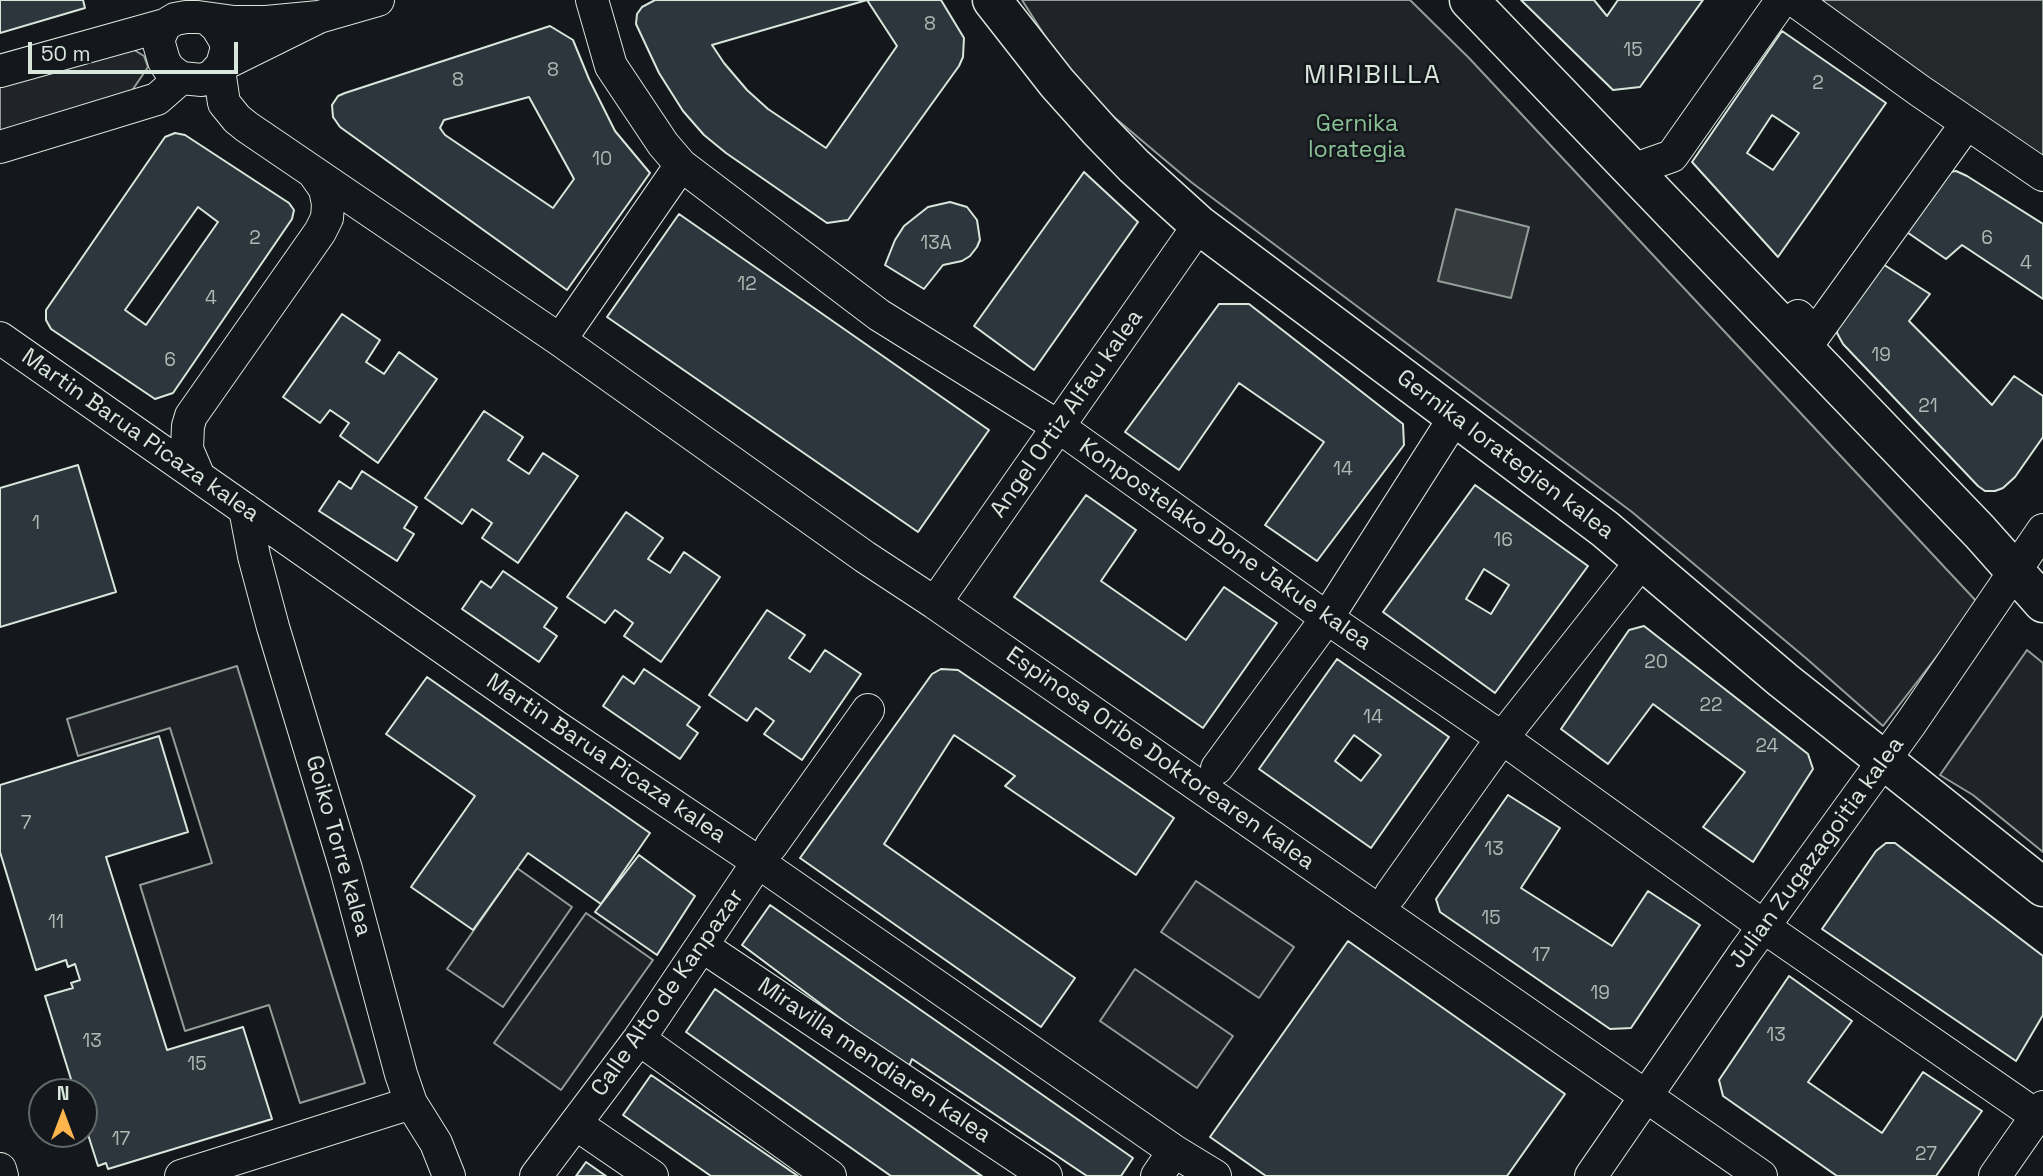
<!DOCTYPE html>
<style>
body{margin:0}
#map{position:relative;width:2043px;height:1176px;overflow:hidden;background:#14181c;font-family:"Space Grotesk",sans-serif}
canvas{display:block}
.north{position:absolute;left:28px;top:1078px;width:70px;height:70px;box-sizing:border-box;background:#14181c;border:2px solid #626a69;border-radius:50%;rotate:0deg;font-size:19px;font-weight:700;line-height:28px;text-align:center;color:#d8e6dc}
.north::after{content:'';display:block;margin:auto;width:24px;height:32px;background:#ffb74d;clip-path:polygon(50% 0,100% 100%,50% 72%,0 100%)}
.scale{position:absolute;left:28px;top:42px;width:210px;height:32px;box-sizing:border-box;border:4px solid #d8e6dc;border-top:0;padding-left:9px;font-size:21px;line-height:24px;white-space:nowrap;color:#d8e6dc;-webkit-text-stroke:5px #14181c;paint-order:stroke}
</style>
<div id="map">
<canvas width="2043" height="1176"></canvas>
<div class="north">N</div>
<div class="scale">50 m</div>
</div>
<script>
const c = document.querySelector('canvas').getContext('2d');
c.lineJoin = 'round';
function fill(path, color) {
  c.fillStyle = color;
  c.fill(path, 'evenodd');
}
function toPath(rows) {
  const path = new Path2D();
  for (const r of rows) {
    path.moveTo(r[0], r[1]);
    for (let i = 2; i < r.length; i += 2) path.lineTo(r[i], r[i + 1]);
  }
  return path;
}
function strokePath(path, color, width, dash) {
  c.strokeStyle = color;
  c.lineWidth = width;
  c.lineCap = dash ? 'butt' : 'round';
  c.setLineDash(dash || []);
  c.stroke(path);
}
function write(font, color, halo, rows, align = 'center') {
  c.font = font + ' "Space Grotesk",sans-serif';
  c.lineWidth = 5;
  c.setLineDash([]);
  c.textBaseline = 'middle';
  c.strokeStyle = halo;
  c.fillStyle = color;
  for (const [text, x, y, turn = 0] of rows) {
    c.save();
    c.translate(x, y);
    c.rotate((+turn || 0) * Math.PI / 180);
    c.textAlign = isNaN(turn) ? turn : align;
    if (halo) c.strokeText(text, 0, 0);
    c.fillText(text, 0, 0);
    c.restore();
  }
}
const green = toPath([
 [1022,0,1410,0,1469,58,1978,603,1883,726,1807,659,1632,512,1191,182,1076,85,1022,0],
 [131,48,144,56,148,67,129,95,0,136,0,87,131,48],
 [2027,650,2043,663,2043,852,1973,795,1940,775,2027,650],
 [237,666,365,1083,300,1103,269,1005,185,1031,140,885,212,863,170,728,78,756,67,719,237,666],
 [517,868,572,907,503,1007,447,969,517,868],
 [1196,881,1294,947,1259,998,1161,932,1196,881],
 [586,913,653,960,561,1090,494,1043,586,913],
 [1135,969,1233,1036,1197,1088,1100,1021,1135,969]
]);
const parking = toPath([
 [1810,0,2043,0,2043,163,1810,0]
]);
const water = toPath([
 [1456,209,1529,227,1511,298,1438,281,1456,209]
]);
const building = toPath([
 [0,0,83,0,85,8,0,33,0,0],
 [941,0,964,38,963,57,959,66,848,220,827,223,726,153,704,135,683,111,659,73,636,24,637,14,642,7,655,0,941,0],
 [867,0,897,46,826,148,768,109,747,90,724,63,712,45,867,0],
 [1521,0,1594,0,1607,16,1618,0,1703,0,1640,87,1613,90,1521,0],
 [550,26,573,40,589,79,615,131,650,173,567,290,340,127,333,117,332,105,338,96,345,93,550,26],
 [529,97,574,179,553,208,445,135,440,128,444,120,529,97],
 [1782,31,1886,103,1778,257,1692,162,1782,31],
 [1772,115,1799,133,1773,170,1747,153,1772,115],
 [175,133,185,135,289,203,294,210,292,219,173,393,155,399,51,329,46,320,46,310,165,137,175,133],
 [198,207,218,222,146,325,125,310,198,207],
 [1956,171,1967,176,2043,224,2043,299,1962,245,1946,259,1898,226,1945,173,1956,171],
 [1084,172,1138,222,1034,370,974,326,1084,172],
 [950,202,967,207,977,220,980,240,977,247,970,256,962,261,943,265,924,289,885,265,895,240,904,226,928,207,950,202],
 [679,214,989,430,918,532,607,317,679,214],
 [1878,261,1930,294,1909,321,1992,405,2014,376,2043,396,2043,437,2015,477,2003,488,1995,491,1985,491,1978,486,1843,344,1837,333,1838,322,1878,261],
 [1219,304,1249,304,1403,424,1404,445,1317,561,1265,525,1324,442,1239,383,1179,470,1125,432,1219,304],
 [342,314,380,340,366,362,384,374,399,352,437,379,378,463,340,436,349,423,330,410,320,423,283,397,342,314],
 [484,411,523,437,508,460,529,474,543,453,578,476,518,563,482,538,492,523,472,509,462,524,425,498,484,411],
 [78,465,116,592,0,627,0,488,78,465],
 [362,471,417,507,404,528,414,534,397,561,319,511,339,481,351,489,362,471],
 [1475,485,1588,566,1495,693,1383,612,1475,485],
 [1484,569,1509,585,1491,614,1466,599,1484,569],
 [1086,495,1136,530,1101,581,1186,640,1224,587,1277,623,1203,728,1014,597,1086,495],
 [626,512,663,538,648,559,670,573,684,552,720,577,661,662,624,636,633,623,615,610,605,623,567,597,626,512],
 [503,571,557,608,544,627,557,636,539,662,462,609,481,581,491,588,503,571],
 [767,610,805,635,789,658,810,672,825,650,861,674,802,760,764,734,774,721,756,708,747,721,709,695,767,610],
 [1644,626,1808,754,1813,769,1753,862,1703,827,1745,772,1653,704,1608,764,1561,729,1629,630,1644,626],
 [1337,659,1449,737,1371,848,1259,769,1337,659],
 [1354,735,1381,755,1361,781,1335,761,1354,735],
 [644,669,700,707,687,725,698,733,680,759,603,706,623,676,634,684,644,669],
 [941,669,958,670,1174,818,1136,875,1005,786,1015,776,954,735,884,844,1075,978,1041,1027,800,858,932,674,941,669],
 [427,677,650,833,601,904,528,853,473,930,411,887,475,796,386,734,427,677],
 [159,736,188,832,106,857,167,1050,243,1027,272,1119,108,1169,106,1163,98,1166,84,1122,84,1092,75,1092,45,996,73,988,71,983,80,980,75,964,68,967,66,960,36,970,0,852,0,785,159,736],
 [1508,795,1560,828,1521,888,1612,946,1648,891,1700,925,1631,1028,1610,1029,1440,912,1436,899,1508,795],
 [1886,843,1895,843,2043,956,2043,1015,2016,1061,1822,929,1876,851,1886,843],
 [639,855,695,896,657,955,595,912,639,855],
 [770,905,1133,1158,1121,1176,1087,1176,912,1059,908,1069,742,945,770,905],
 [1348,941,1565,1094,1507,1176,1266,1176,1210,1137,1348,941],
 [1789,976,1852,1021,1808,1082,1882,1133,1923,1072,1982,1111,1936,1176,1837,1176,1723,1096,1719,1080,1789,976],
 [715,989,982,1176,891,1176,686,1032,715,989],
 [651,1075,798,1176,711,1176,623,1115,651,1075],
 [586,1162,606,1176,576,1176,586,1162]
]);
const minor = toPath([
 [592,0,611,66,663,144,681,165,879,315,1059,427,1327,618,1502,738,1751,917],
 [1794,0,1920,91,2043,175],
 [208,19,217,27,226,42,226,51,222,65,212,76,202,80,181,78,169,69,164,61,158,40,165,25,175,19,186,17,198,17,234,22,266,22,319,17],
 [222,65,319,17,378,0],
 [219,70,224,103,237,119,247,127,560,340,865,557,935,603,1761,1176],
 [0,71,165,25],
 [0,147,157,99,181,78],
 [1632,170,1672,156,1782,0],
 [1785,329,1798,316,1815,334,1967,123],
 [0,338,555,726,758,862,1174,1151,1215,1176],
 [560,340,681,165],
 [199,477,187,449,188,426,191,416,320,232,327,218,328,204,325,189,313,172],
 [245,509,254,556,273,627,346,869,401,1074,411,1103,436,1143,449,1176],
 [935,603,1199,225],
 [1217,768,1327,618,1455,417],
 [771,846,868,710],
 [1391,894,1502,738,1642,561],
 [1774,934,2037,1116],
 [702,946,1046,1176],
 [639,1039,830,1176],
 [576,1124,652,1176],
 [0,1169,2,1176],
 [181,1176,411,1103],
 [536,1176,639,1039,758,862],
 [1157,1176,1174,1151],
 [1591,1176,1743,955,1911,723,2043,530],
 [1995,1176,2043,1107]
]);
const major = toPath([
 [992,0,1057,83,1100,131,1134,166,1199,225,1605,529,1783,680,2043,887],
 [1469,0,1980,532,2043,603]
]);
const numberNames = [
 ["8",930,25],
 ["15",1633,51],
 ["8",553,71],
 ["8",458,81],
 ["2",1818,84],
 ["10",602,160],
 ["2",255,239],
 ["6",1987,239],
 ["13A",936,244],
 ["4",2026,264],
 ["12",747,285],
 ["4",211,299],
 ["19",1881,356],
 ["6",170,361],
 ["21",1928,407],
 ["14",1343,470],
 ["1",36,524],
 ["16",1503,541],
 ["20",1656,663],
 ["22",1711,706],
 ["14",1373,718],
 ["24",1767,747],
 ["7",26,824],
 ["13",1494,850],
 ["15",1491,919],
 ["11",56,923],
 ["17",1541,956],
 ["19",1600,994],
 ["13",1776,1036],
 ["13",92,1042],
 ["15",197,1065],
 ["17",121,1140],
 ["27",1926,1155]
];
const parkNames = [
 ["Gernika",1357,125],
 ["lorategia",1357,151]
];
const streetNames = [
 ["Angel Ortiz Alfau kalea",1067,414,-55],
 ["Martin Barua Picaza kalea",140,436,35],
 ["Gernika lorategien kalea",1505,455,37],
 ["Konpostelako Done Jakue kalea",1225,545,35],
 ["Martin Barua Picaza kalea",606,759,34],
 ["Espinosa Oribe Doktorearen kalea",1160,759,35],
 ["Goiko Torre kalea",338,846,74],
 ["Julian Zugazagoitia kalea",1817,853,-54],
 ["Calle Alto de Kanpazar",668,993,-55],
 ["Miravilla mendiaren kalea",874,1061,34]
];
const quarterNames = [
 ["MIRIBILLA",1373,76]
];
fill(green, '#202428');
strokePath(green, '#939e99', 2);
fill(parking, '#24282b');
strokePath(parking, '#939e99', 2);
fill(water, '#363b3e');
strokePath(water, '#939e99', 2);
fill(building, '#2c363c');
strokePath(building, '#d8e6dc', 2);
strokePath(minor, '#d8e6dc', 34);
strokePath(major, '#d8e6dc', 41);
strokePath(minor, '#14181c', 32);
strokePath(major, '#14181c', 38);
write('19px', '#adbab4', null, numberNames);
write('23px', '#8ac095', '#14181c', parkNames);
write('23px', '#d8e6dc', '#14181c', streetNames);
c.letterSpacing = '2px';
write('26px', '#d8e6dc', '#14181c', quarterNames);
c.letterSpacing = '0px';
</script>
